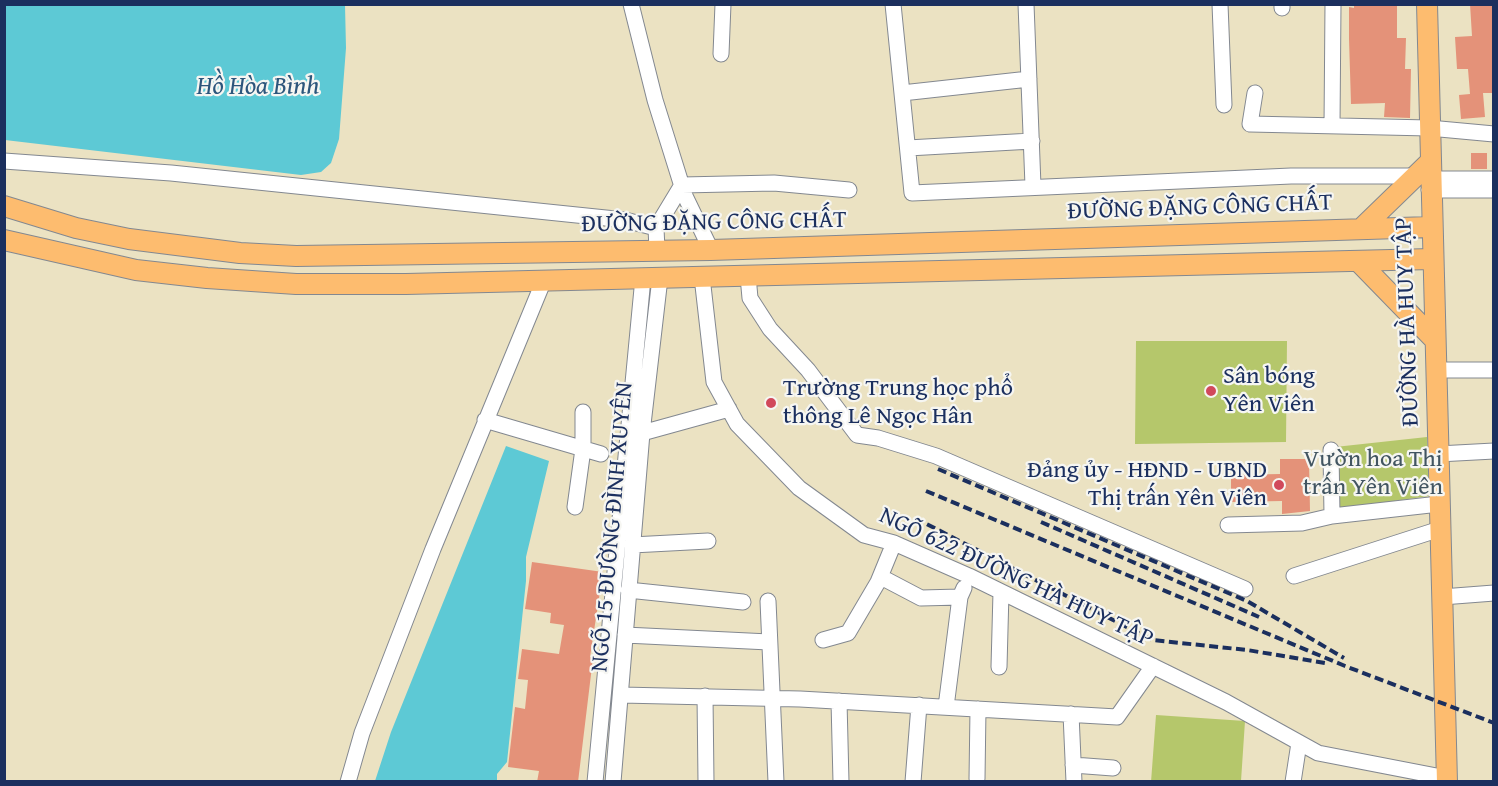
<!DOCTYPE html>
<meta charset="utf-8">
<style>
body{margin:0}
#map{position:relative;width:1498px;height:786px;overflow:hidden;background:#ebe2c2;font-family:"Gentium Book Plus",serif}
canvas{display:block}
.frame{position:absolute;inset:0;border:6px solid #1b2f5e;pointer-events:none}
</style>
<div id="map">
<canvas width="1498" height="786"></canvas>
<div class="frame"></div>
</div>
<script>
const c = document.querySelector('canvas').getContext('2d');
c.lineJoin = 'round';
function fill(path, color) {
  c.fillStyle = color;
  c.fill(path, 'evenodd');
}
function toPath(rows) {
  const path = new Path2D();
  for (const r of rows) {
    path.moveTo(r[0], r[1]);
    for (let i = 2; i < r.length; i += 2) path.lineTo(r[i], r[i + 1]);
  }
  return path;
}
function strokePath(path, color, width, dash) {
  c.strokeStyle = color;
  c.lineWidth = width;
  c.lineCap = dash ? 'butt' : 'round';
  c.setLineDash(dash || []);
  c.stroke(path);
}
function write(font, color, halo, rows, align = 'center') {
  c.font = font + ' "Gentium Book Plus",serif';
  c.lineWidth = 4.5;
  c.setLineDash([]);
  c.textBaseline = 'middle';
  c.strokeStyle = halo;
  c.fillStyle = color;
  for (const [text, x, y, turn = 0] of rows) {
    c.save();
    c.translate(x, y);
    c.rotate((+turn || 0) * Math.PI / 180);
    c.textAlign = isNaN(turn) ? turn : align;
    if (halo) c.strokeText(text, 0, 0);
    c.fillText(text, 0, 0);
    c.restore();
  }
}
const green = toPath([
 [1136,341,1287,341,1286,442,1135,444],
 [1427,437,1429,496,1340,509,1335,447],
 [1156,715,1245,721,1241,781,1151,782]
]);
const water = toPath([
 [5,4,345,5,346,48,339,139,331,163,321,172,301,175,5,140],
 [506,446,549,461,526,557,526,581,507,762,497,774,497,781,375,781,391,732]
]);
const building = toPath([
 [1354,4,1397,4,1397,38,1406,38,1405,69,1411,69,1410,118,1384,117,1385,103,1351,104,1349,39,1349,7,1354,8],
 [1470,4,1494,4,1494,93,1483,93,1485,117,1461,119,1459,95,1470,94,1468,69,1457,69,1455,37,1472,36],
 [1471,153,1487,153,1487,169,1471,169],
 [1280,459,1309,459,1310,511,1282,514,1282,501,1231,502,1231,475,1280,474],
 [532,562,603,572,590,657,593,658,578,782,537,782,539,771,508,767,515,707,525,709,528,680,518,679,522,649,559,654,564,625,550,623,551,613,525,609]
]);
const minor = toPath([
 [631,4,655,100,685,196,711,250],
 [893,4,912,193,1291,176,1415,176],
 [1026,4,1033,186],
 [1220,4,1224,105],
 [1282,4,1282,8],
 [721,54,723,4],
 [902,93,1029,79],
 [1255,93,1250,124,1429,128,1494,134],
 [1332,126,1333,4],
 [908,148,1032,141],
 [4,161,171,173,625,220,656,228,657,250],
 [1429,179,1494,179],
 [1429,190,1494,190],
 [656,228,682,185,774,183,849,190],
 [748,276,750,298,770,329,808,370,857,435,878,438,936,456,1245,589],
 [702,277,714,382,737,424,799,488,864,535,894,543,969,576,1226,702,1318,753,1447,778],
 [1435,370,1494,370],
 [485,420,601,454],
 [642,433,729,409],
 [1331,450,1332,516],
 [1438,454,1494,451],
 [575,507,583,449,583,412],
 [1228,525,1302,523,1332,516,1439,504],
 [632,545,708,541],
 [1294,576,1440,529],
 [881,577,921,598,960,597,964,588],
 [628,590,743,602],
 [1442,597,1494,593],
 [768,601,776,782],
 [625,635,769,642],
 [823,640,848,633,878,582,894,543],
 [999,667,1001,592],
 [621,695,800,699,1117,717,1153,666],
 [705,696,706,782],
 [839,701,841,782],
 [946,707,960,597],
 [1071,714,1074,782],
 [1073,765,1113,768],
 [977,779,978,709],
 [348,782,362,733,433,549,544,280],
 [595,782,643,278],
 [613,782,642,433,660,278],
 [913,782,919,705],
 [1293,782,1299,743]
]);
const major = toPath([
 [1427,4,1447,782],
 [4,206,76,228,129,239,240,253,296,256,711,250,1430,227],
 [1363,227,1429,163],
 [4,240,136,270,207,278,296,284,406,284,1432,259],
 [1359,262,1434,339]
]);
const rail = toPath([
 [938,469,1247,601,1344,658],
 [926,491,1345,666,1494,723],
 [915,518,1152,640,1247,650,1325,663],
 [1041,522,1259,617]
]);
const markers = [
 [1211,391,6,"#d1495b"],
 [771,403,6,"#d1495b"],
 [1279,485,6,"#d1495b"]
];
const streetNames = [
 ["ĐƯỜNG ĐẶNG CÔNG CHẤT",1200,208,-2],
 ["ĐƯỜNG ĐẶNG CÔNG CHẤT",714,223,-1],
 ["ĐƯỜNG HÀ HUY TẬP",1408,322,-92],
 ["NGÕ 15 ĐƯỜNG ĐÌNH XUYÊN",613,527,-85],
 ["NGÕ 622 ĐƯỜNG HÀ HUY TẬP",1016,578,25]
];
const poiNames = [
 ["Sân bóng",1223,377],
 ["Yên Viên",1223,405],
 ["Trường Trung học phổ",783,389],
 ["thông Lê Ngọc Hân",783,417],
 ["Đảng ủy - HĐND - UBND",1267,471,"right"],
 ["Thị trấn Yên Viên",1267,499,"right"]
];
const parkNames = [
 ["Vườn hoa Thị",1373,460],
 ["trấn Yên Viên",1373,488]
];
const waterNames = [
 ["Hồ Hòa Bình",258,87]
];
fill(green, '#b5c76b');
fill(water, '#5dc9d5');
fill(building, '#e49279');
strokePath(minor, '#838890', 17);
strokePath(major, '#838890', 22);
strokePath(minor, '#fff', 15);
strokePath(major, '#fdbc6f', 20);
strokePath(rail, '#1b2f5e', 4, [9, 4.5]);
for (const [x, y, r, color] of markers) {
  const dot = new Path2D();
  dot.arc(x, y, r, 0, 2 * Math.PI);
  c.fillStyle = color;
  c.fill(dot);
  strokePath(dot, '#f6f6f2', 2);
}
write('24px', '#1b2f5e', '#f6f6f2', streetNames);
write('24px', '#1b2f5e', '#f6f6f2', poiNames, 'left');
write('24px', '#425561', '#f6f6f2', parkNames);
write('italic 26px', '#2c567c', '#f6f6f2', waterNames);
</script>
